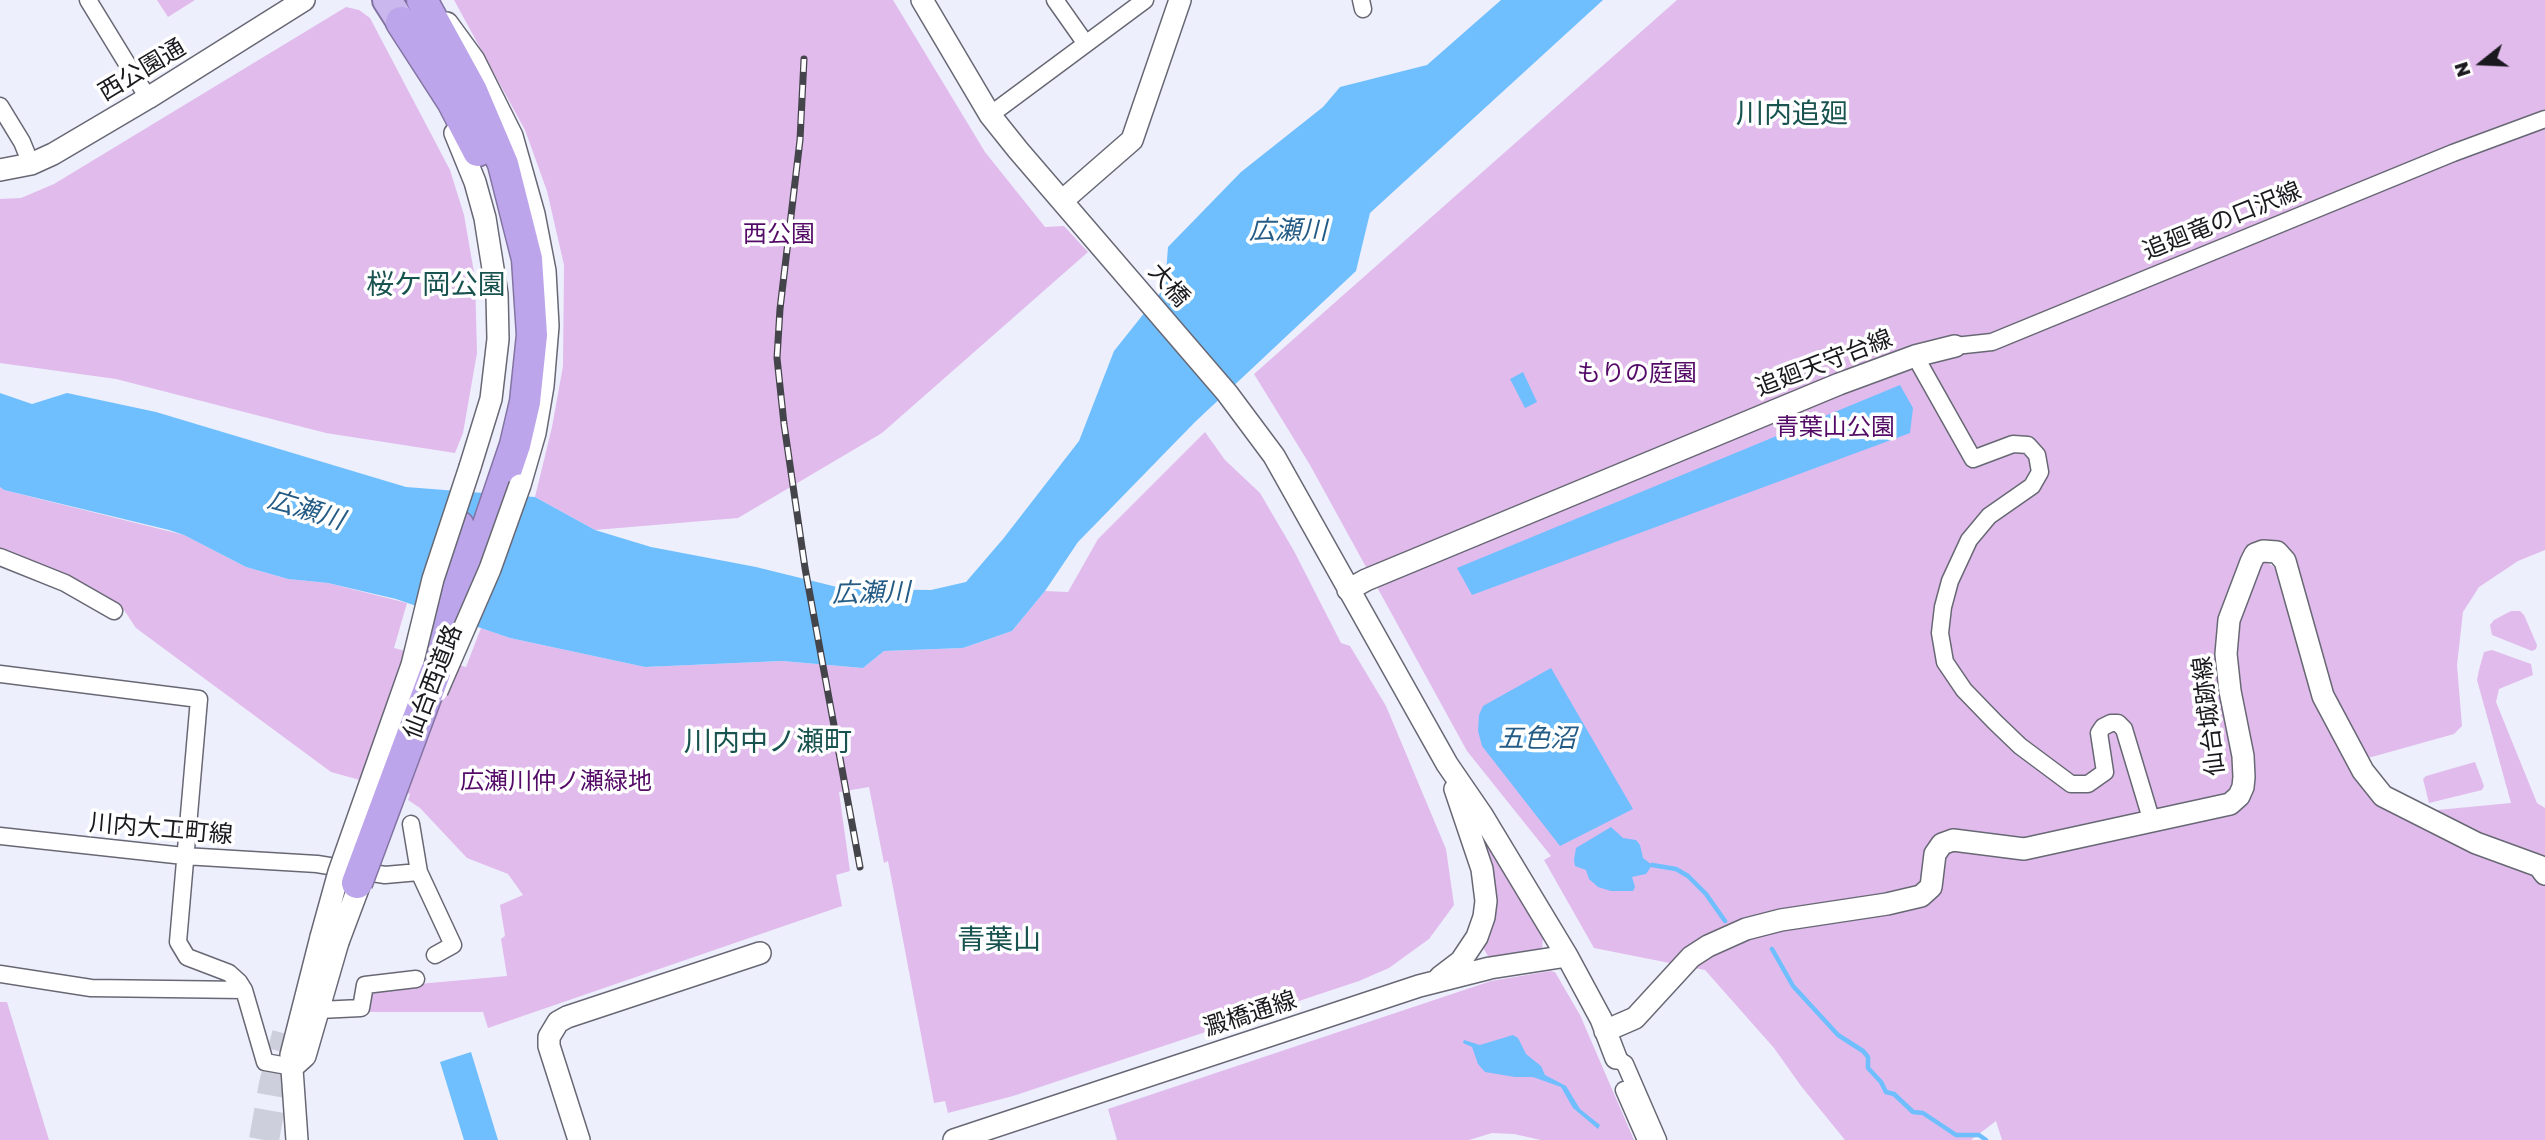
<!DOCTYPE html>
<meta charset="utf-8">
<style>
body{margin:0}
#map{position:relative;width:2545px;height:1140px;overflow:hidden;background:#eeeffd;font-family:"Golos Text",sans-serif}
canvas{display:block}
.north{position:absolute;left:2447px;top:28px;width:70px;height:70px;-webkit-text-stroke:5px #fff;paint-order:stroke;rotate:252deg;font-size:19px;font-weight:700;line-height:28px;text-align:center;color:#19191e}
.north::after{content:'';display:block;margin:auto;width:24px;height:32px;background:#19191e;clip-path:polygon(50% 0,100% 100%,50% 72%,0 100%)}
</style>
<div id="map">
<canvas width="2545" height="1140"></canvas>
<div class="north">N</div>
</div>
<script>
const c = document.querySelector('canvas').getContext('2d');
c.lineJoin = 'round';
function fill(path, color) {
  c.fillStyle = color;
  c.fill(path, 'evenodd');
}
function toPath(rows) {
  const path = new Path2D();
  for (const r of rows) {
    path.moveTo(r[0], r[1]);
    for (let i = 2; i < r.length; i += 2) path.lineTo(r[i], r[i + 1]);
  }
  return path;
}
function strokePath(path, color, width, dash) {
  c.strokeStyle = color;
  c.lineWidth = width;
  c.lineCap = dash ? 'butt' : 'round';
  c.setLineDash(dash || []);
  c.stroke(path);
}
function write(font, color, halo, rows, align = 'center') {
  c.font = font + ' "Golos Text","Noto Sans JP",sans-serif';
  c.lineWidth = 7;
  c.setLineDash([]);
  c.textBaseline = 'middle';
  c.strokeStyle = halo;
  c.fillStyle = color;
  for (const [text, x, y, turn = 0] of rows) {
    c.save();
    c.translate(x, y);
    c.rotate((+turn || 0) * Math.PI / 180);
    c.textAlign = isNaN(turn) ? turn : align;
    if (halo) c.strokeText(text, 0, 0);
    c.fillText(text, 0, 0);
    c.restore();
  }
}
const green = toPath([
 [157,0,195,0,168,17],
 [454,0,893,0,985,152,1045,227,1064,226,1088,252,882,433,738,518,595,530,535,497,552,427,563,366,564,265,547,191,525,130],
 [1677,0,2545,0,2545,550,2518,561,2479,587,2463,612,2457,665,2462,726,2454,734,2368,758,2333,696,2283,544,2271,541,2258,544,2264,561,2274,567,2279,575,2357,772,2427,811,2511,803,2477,680,2479,670,2484,652,2492,650,2531,664,2533,675,2499,689,2496,702,2537,803,2545,808,2545,1140,2002,1140,1996,1121,1971,1140,1845,1140,1801,1086,1774,1048,1705,970,1594,948,1544,860,1551,856,1467,751,1310,465,1254,374],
 [346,7,359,10,370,18,450,170,464,215,475,278,477,353,463,433,455,453,326,433,116,379,0,363,0,199,21,198,54,184],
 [1205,432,1225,460,1260,493,1294,551,1341,643,1350,646,1386,706,1446,849,1454,905,1429,939,1389,968,1359,981,1013,1096,948,1113,945,1101,934,1103,888,861,884,863,869,787,839,792,850,871,836,875,842,906,488,1028,483,1012,368,1012,367,997,375,988,507,976,501,939,505,936,500,905,523,895,508,874,467,858,420,808,408,800,410,794,331,772,136,628,122,607,65,575,0,550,0,487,4,490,184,535,246,567,288,579,328,583,407,603,394,648,466,667,481,628,510,638,645,667,782,661,863,668,884,651,963,648,1012,631,1045,591,1068,592,1098,539],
 [2511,611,2520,611,2524,615,2537,645,2536,649,2532,651,2492,635,2490,625,2494,620],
 [2475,762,2484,786,2482,790,2429,803,2423,779,2426,776],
 [1484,837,1490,842,1543,937,1542,950,1491,961,1482,946,1492,926,1497,908,1494,881,1481,840],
 [1550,971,1555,972,1580,1015,1634,1140,1541,1140,1514,1134,1492,1133,1469,1140,1117,1140,1108,1109,1491,981],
 [0,1002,7,1002,49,1140,0,1140]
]);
const water = toPath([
 [1501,0,1603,0,1370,213,1356,271,1195,422,1078,542,1045,591,1012,631,963,648,884,651,863,668,782,661,645,667,510,638,396,599,328,583,288,579,246,567,184,535,169,530,4,490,0,487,0,393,32,404,67,393,156,412,406,487,535,497,595,530,651,547,756,567,845,589,931,590,966,582,1003,539,1079,441,1114,351,1165,287,1168,247,1241,172,1323,107,1340,87,1427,65],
 [1523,372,1537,402,1525,408,1510,379],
 [1900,385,1913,408,1910,433,1472,595,1457,568],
 [1551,668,1633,809,1560,846,1482,746,1478,731,1479,715,1483,706],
 [1611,827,1623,838,1636,840,1640,845,1643,858,1652,865,1646,874,1632,877,1635,887,1633,891,1611,891,1598,887,1589,879,1586,870,1575,866,1574,860,1576,848],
 [1513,1035,1518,1038,1526,1054,1541,1066,1545,1075,1566,1086,1580,1109,1600,1125,1598,1129,1573,1108,1561,1087,1533,1077,1515,1077,1485,1072,1478,1064,1472,1047,1463,1043,1464,1040,1480,1045],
 [471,1052,498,1140,464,1140,440,1062]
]);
const stream = toPath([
 [1652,865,1676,869,1688,876,1706,894,1725,921],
 [1772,949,1793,986,1838,1035,1863,1051,1868,1057,1868,1068,1881,1082,1886,1092,1894,1094,1913,1112,1923,1113,1956,1135,1979,1135,1986,1140]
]);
const motorwayTunnel = toPath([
 [264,1140,274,1084,287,1034]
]);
const minor = toPath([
 [88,0,148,98],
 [1055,0,1086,44],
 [1361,0,1363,9],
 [0,106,22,142,31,164],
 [990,115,1145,0],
 [1955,346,1992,342,2453,153,2545,119],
 [1915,356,1973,459,2013,444,2028,445,2037,455,2040,472,2032,486,1989,516,1969,540,1950,581,1943,607,1940,633,1945,662,1964,690,1995,722,2020,746,2071,784,2088,784,2105,772,2099,733,2103,727,2111,723,2118,723,2124,729,2152,822],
 [0,557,65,583,114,611],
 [0,674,199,699,178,942,187,957,229,973,239,982,244,990,265,1062,293,1067],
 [411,824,419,872],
 [0,836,184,856,317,864,385,875,419,872,453,945,435,955],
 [0,974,91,988,244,990],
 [319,1010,361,1008,365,985,416,979],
 [1616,1058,1625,1064,1658,1140],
 [1624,1090,1646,1140]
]);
const tertiary = toPath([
 [922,0,990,115,1018,150,1227,393,1274,456,1447,764,1482,815,1567,956,1601,1019,1616,1058],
 [447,23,474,60,512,136,534,214,545,271,548,326,543,386,535,433,520,485],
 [455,133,475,182,485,218,497,294,498,339,491,399,470,467],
 [0,170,31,164,53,154,148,98,304,0],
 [1062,201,1132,140,1180,0],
 [1348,590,1366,580,1839,384,1915,356,1955,346],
 [1440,977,1461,961,1477,937,1484,917,1486,901,1482,869,1455,789],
 [1605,1031,1635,1018,1691,957,1708,946,1746,929,1781,920,1887,904,1921,896,1931,887,1935,854,1942,844,1953,840,2024,849,2230,804,2239,796,2243,787,2244,777,2243,756,2230,691,2226,654,2229,620,2251,562,2255,554,2263,551,2277,552,2285,561,2323,696,2363,771,2383,796,2476,843,2539,866,2545,874],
 [295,1065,305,1056,338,942],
 [297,1140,291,1055,321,937],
 [579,1140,549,1046,549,1037,558,1022,567,1017,760,953],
 [954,1140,1419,986,1490,968,1567,956]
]);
const trunk = toPath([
 [387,0,401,22]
]);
const motorway = toPath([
 [422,0,472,91,503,164,527,259,532,335,525,402,515,445,454,625],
 [401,22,452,101,478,151],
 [419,663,435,619,459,526]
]);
const rail = toPath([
 [804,59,800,140,780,309,777,358,784,424,805,568,860,867]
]);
const tertiaryBridge = toPath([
 [437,691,490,569,520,485],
 [321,937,339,872,412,665,433,579,470,467],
 [338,942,365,870]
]);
const motorwayBridge = toPath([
 [357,883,435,673]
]);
const streetNames = [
 ["西公園通",142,70,-31],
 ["追廻竜の口沢線",2222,221,-22],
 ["大橋",1169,285,49],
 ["追廻天守台線",1824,363,-21],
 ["仙台西道路",433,682,-69],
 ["仙台城跡線",2209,716,-97],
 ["川内大工町線",161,829,5],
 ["澱橋通線",1250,1014,-18]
];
const parkNames = [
 ["西公園",779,234],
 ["もりの庭園",1637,373],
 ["青葉山公園",1835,427],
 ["広瀬川仲ノ瀬緑地",556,781]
];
const waterNames = [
 ["広瀬川",1288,231],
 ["広瀬川",306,510,17],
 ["広瀬川",871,593,-1],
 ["五色沼",1537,739]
];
const quarterNames = [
 ["川内追廻",1792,114],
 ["桜ケ岡公園",436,285],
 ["川内中ノ瀬町",768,742],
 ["青葉山",999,940]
];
fill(green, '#e0bbec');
fill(water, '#6fbfff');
strokePath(stream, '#6fbfff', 4.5);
strokePath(motorwayTunnel, '#cecfdc', 30, [30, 15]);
strokePath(minor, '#676874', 19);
strokePath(tertiary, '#676874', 24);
strokePath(trunk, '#8374a3', 32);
strokePath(motorway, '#8374a3', 33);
strokePath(minor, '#fff', 16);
strokePath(tertiary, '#fff', 21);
strokePath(trunk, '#cab7ee', 28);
strokePath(motorway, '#bca5ea', 30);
strokePath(rail, '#44444b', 7);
strokePath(rail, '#fff', 4.5, [13]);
strokePath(tertiaryBridge, '#676874', 24, []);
strokePath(motorwayBridge, '#8374a3', 33, []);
strokePath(tertiaryBridge, '#fff', 21);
strokePath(motorwayBridge, '#bca5ea', 30);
write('24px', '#19191e', '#fff', streetNames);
write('24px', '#540a67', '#fff', parkNames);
write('italic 26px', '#245c86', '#fff', waterNames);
write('28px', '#185350', '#fff', quarterNames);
</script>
